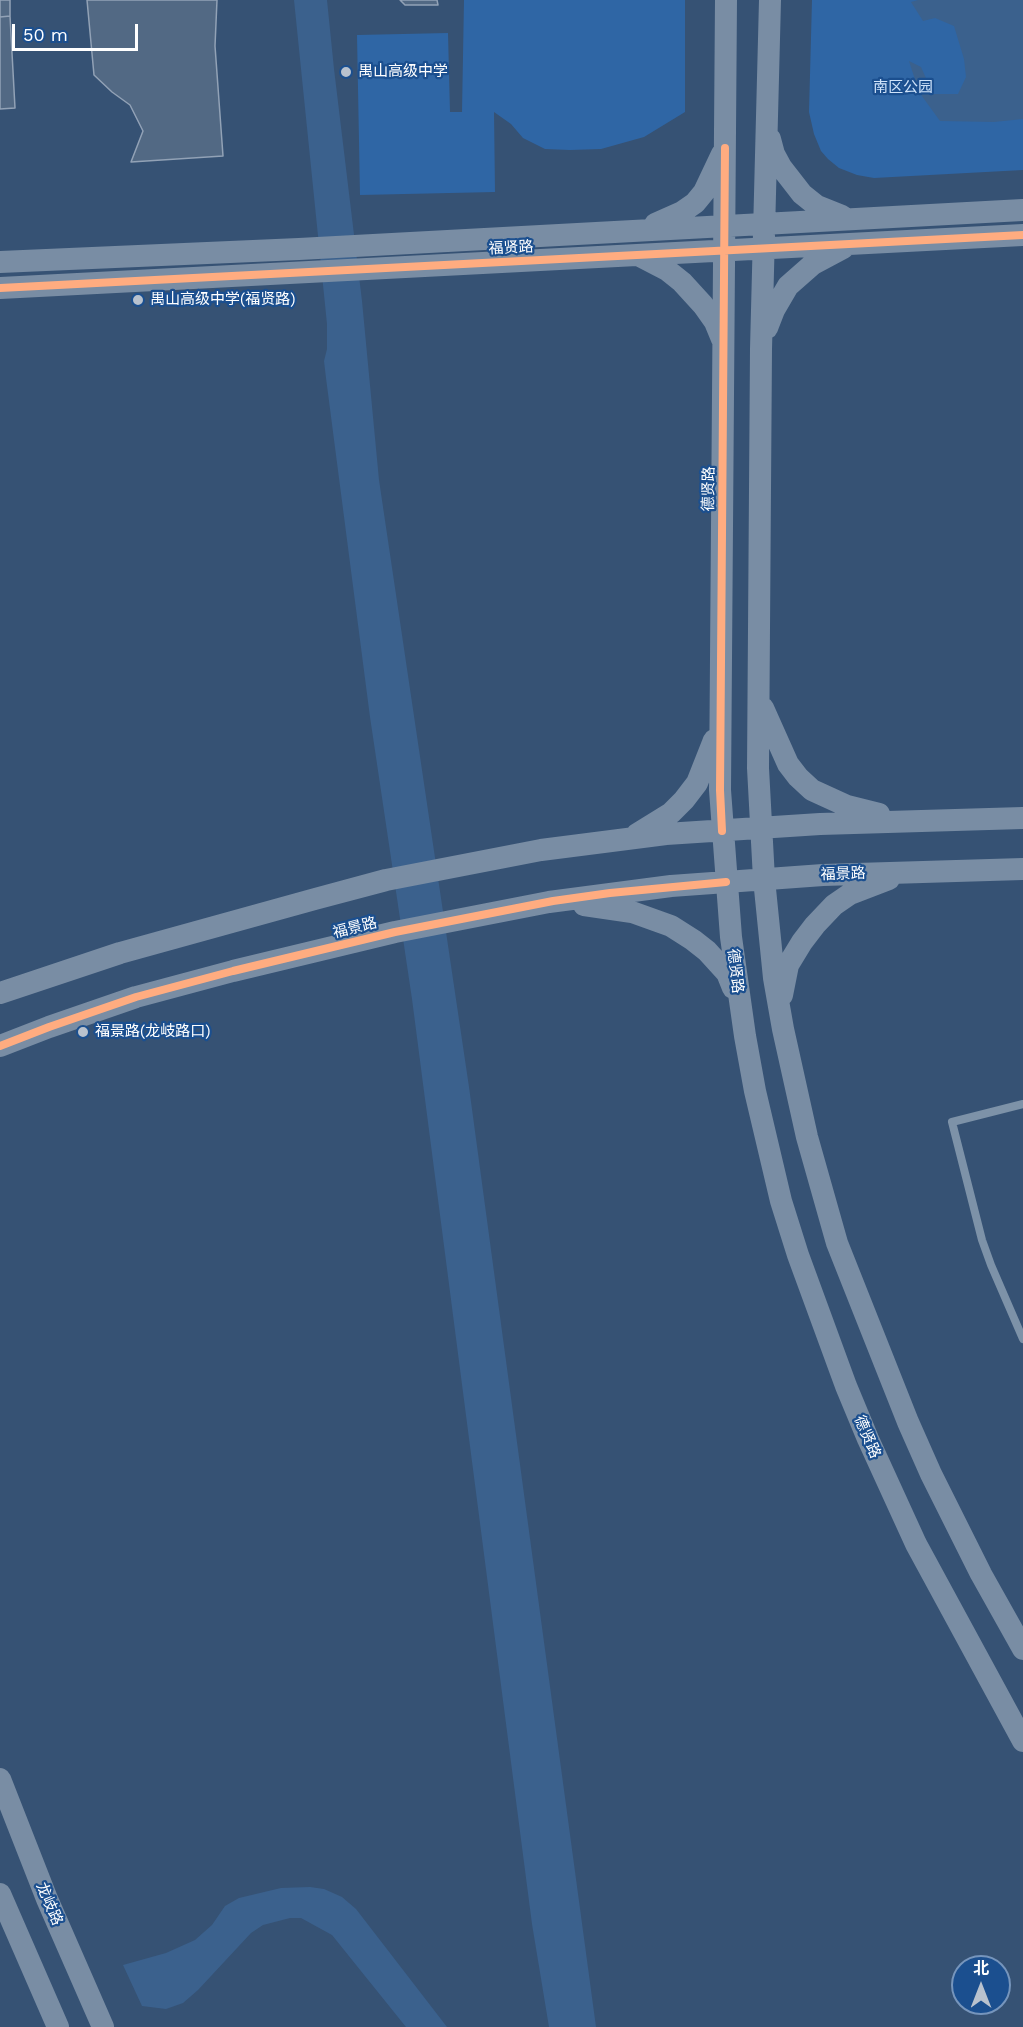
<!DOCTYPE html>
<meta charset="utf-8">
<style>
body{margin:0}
#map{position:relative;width:1023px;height:2027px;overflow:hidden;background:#365274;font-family:"Work Sans","Noto Sans SC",sans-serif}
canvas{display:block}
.north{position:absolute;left:951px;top:1955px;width:60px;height:60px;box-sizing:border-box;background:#1b4f8f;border:2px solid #7695bc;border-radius:50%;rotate:0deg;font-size:16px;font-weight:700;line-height:24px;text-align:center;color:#fff}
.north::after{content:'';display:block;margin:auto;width:21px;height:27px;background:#b9c2ce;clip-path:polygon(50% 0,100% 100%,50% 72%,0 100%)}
.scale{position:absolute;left:12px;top:24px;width:126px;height:27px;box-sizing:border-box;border:3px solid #fff;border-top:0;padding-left:8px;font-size:18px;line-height:21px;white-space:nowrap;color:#fff;-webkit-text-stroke:4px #1b4f8f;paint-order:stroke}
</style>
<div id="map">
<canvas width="1023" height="2027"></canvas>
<div class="north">北</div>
<div class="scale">50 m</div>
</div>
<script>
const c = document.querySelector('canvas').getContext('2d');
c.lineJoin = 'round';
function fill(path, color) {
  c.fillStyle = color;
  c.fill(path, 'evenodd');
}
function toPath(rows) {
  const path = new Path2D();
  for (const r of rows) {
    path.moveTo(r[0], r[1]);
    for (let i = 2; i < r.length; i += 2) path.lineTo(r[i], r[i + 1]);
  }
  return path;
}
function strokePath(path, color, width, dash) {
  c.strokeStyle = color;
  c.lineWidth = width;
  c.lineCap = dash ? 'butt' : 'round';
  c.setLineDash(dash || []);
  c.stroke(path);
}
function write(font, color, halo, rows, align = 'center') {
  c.font = font + ' "Work Sans","Noto Sans SC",sans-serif';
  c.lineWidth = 4.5;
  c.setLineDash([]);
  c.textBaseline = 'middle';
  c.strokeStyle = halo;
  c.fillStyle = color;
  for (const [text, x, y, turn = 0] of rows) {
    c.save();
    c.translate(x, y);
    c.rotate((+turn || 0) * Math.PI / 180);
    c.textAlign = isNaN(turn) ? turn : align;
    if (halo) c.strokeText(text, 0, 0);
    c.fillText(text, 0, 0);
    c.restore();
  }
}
const green = toPath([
 [464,0,685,0,685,112,644,137,601,149,570,150,545,149,523,138,511,124,494,112,495,192,360,195,357,35,448,33,450,112,462,112],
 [812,0,1023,0,1023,170,874,178,857,175,839,168,828,159,821,151,814,134,809,112]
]);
const water = toPath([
 [294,0,327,0,334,69,362,301,379,480,469,1087,596,2027,549,2027,532,1924,412,999,370,717,326,378,324,361,327,349,327,324],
 [918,0,1023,0,1023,119,994,122,940,121,919,92,909,61,921,67,933,94,958,94,966,77,964,59,954,26,935,18,923,21,911,2],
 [310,1887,324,1889,342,1897,356,1909,447,2027,406,2027,332,1935,301,1918,290,1918,263,1925,251,1933,198,1990,183,2003,166,2009,142,2006,123,1965,166,1953,195,1940,212,1925,225,1906,239,1898,281,1888]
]);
const building = toPath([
 [0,0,10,0,10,16,0,17,0,0],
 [87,0,217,0,215,46,223,156,131,162,143,131,130,105,112,92,94,75,87,0],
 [400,0,437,0,438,5,405,5,400,0],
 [10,16,15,108,0,109,0,17,10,16]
]);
const lane = toPath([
 [1023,1104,952,1122,982,1240,991,1265,1023,1339]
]);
const secondary = toPath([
 [726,0,720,790,731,937,745,1036,755,1091,781,1201,798,1255,846,1386,868,1439,916,1544,1023,1741],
 [770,0,761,349,758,768,764,879,774,978,783,1029,807,1137,837,1243,908,1422,931,1474,981,1574,1023,1649],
 [770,139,774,154,781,167,802,194,817,206,842,216],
 [655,224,682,212,695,203,704,192,722,154],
 [640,256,667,270,682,282,703,305,715,322,722,339],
 [0,262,299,249,1023,210],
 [0,288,1023,235],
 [767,328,774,310,788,286,813,264,843,248],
 [763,708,788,764,798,777,812,790,847,806,879,814],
 [637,834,671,813,684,800,697,783,714,740],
 [584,905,632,912,671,926,693,940,707,951,727,973,733,988],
 [0,993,120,953,315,899,386,880,541,850,666,834,820,824,1023,818],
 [782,995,788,965,802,942,815,925,834,905,850,894,889,879],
 [0,1046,49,1027,136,997,233,971,395,932,549,902,671,886,823,875,1023,869],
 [0,1779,47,1899,103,2027],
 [0,1894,58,2027]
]);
const cycleway = toPath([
 [0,288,1023,235],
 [722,831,720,790,725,148],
 [0,1046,49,1027,136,997,233,971,395,932,553,901,610,893,726,882]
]);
const markers = [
 [346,72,6,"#b9c2ce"],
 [138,300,6,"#b9c2ce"],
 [83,1032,6,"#b9c2ce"]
];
const poiNames = [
 ["禺山高级中学",358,72],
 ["禺山高级中学(福贤路)",150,300],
 ["福景路(龙岐路口)",95,1032]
];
const parkNames = [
 ["南区公园",903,88]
];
const streetNames = [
 ["福贤路",511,248,-3],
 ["德贤路",709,489,-89],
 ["福景路",843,874,-2],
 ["福景路",355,928,-14],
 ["德贤路",735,971,83],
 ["德贤路",867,1437,67],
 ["龙岐路",49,1904,67]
];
fill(green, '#2f66a5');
fill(water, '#3b618d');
fill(building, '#526984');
strokePath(building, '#92a2b6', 1.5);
strokePath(lane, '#7d92a8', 8);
strokePath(secondary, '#798da4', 22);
strokePath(cycleway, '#ffac80', 8);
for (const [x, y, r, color] of markers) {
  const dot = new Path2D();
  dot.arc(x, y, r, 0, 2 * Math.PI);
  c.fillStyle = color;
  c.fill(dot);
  strokePath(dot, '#1b4f8f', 2);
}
write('15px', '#fff', '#1b4f8f', poiNames, 'left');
write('15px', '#cfe3fa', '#1b4f8f', parkNames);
write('15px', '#fff', '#1b4f8f', streetNames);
</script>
